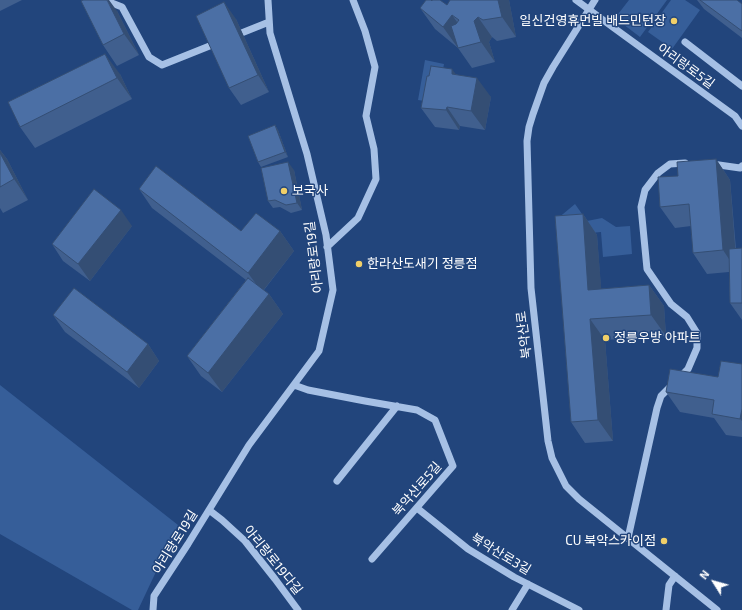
<!DOCTYPE html>
<meta charset="utf-8">
<style>
body{margin:0}
#map{position:relative;width:742px;height:610px;overflow:hidden;background:#22457c;font-family:"Exo 2",sans-serif}
canvas{display:block}
.north{position:absolute;left:694px;top:562px;width:40px;height:40px;-webkit-text-stroke:3px #22457c;paint-order:stroke;rotate:307deg;font-size:11px;font-weight:700;line-height:16px;text-align:center;color:#fff}
.north::after{content:'';display:block;margin:auto;width:14px;height:18px;background:#fff;clip-path:polygon(50% 0,100% 100%,50% 72%,0 100%)}
</style>
<div id="map">
<canvas width="742" height="610"></canvas>
<div class="north">N</div>
</div>
<script>
const c = document.querySelector('canvas').getContext('2d');
c.lineJoin = 'round';
function fill(path, color) {
  c.fillStyle = color;
  c.fill(path, 'evenodd');
}
function toPath(rows) {
  const path = new Path2D();
  for (const r of rows) {
    path.moveTo(r[0], r[1]);
    for (let i = 2; i < r.length; i += 2) path.lineTo(r[i], r[i + 1]);
  }
  return path;
}
function strokePath(path, color, width, dash) {
  c.strokeStyle = color;
  c.lineWidth = width;
  c.lineCap = dash ? 'butt' : 'round';
  c.setLineDash(dash || []);
  c.stroke(path);
}
function write(font, color, halo, rows, align = 'center') {
  c.font = font + ' "Exo 2","Noto Sans KR",sans-serif';
  c.lineWidth = 3;
  c.setLineDash([]);
  c.textBaseline = 'middle';
  c.strokeStyle = halo;
  c.fillStyle = color;
  for (const [text, x, y, turn = 0] of rows) {
    c.save();
    c.translate(x, y);
    c.rotate((+turn || 0) * Math.PI / 180);
    c.textAlign = isNaN(turn) ? turn : align;
    if (halo) c.strokeText(text, 0, 0);
    c.fillText(text, 0, 0);
    c.restore();
  }
}
const green = toPath([
 [629,0,667,0,640,37,615,18],
 [671,0,685,0,700,10,672,49,648,32],
 [425,60,444,64,437,103,418,100],
 [575,204,587,221,602,218,616,227,630,226,632,254,603,257,601,232,557,236,557,219],
 [0,385,178,525,138,610,132,610,0,534]
]);
const minor = toPath([
 [104,0,122,7,149,57,162,65,217,43],
 [576,0,614,28,735,116,742,126],
 [595,0,553,67,544,83,533,114,529,127,527,141,531,288,548,441,552,458,566,486,579,499,717,610],
 [234,36,269,22],
 [685,42,742,86],
 [712,164,740,168,742,166],
 [327,247,358,218,376,179,374,149,366,116,375,67,365,31,353,0],
 [679,378,688,369,697,348,697,333,687,317,671,304,647,269,641,207,645,190,658,173,670,164,685,163],
 [294,385,308,390,365,401,417,410,435,420,453,466,372,559],
 [337,481,397,406],
 [417,508,468,549,514,577,579,610],
 [209,510,222,520,245,541,275,579,298,610],
 [628,538,657,408,661,396,672,385],
 [153,610,154,596,188,544,249,445,319,351,333,290,326,235,307,154,270,33,268,0],
 [512,610,528,584],
 [666,610,669,585,675,576]
]);
const wall = toPath([
 [0,0,22,0,0,11],
 [509,0,516,37,497,41,492,37,489,42,495,62,472,68,458,48,435,29,420,8,432,1,447,5],
 [697,0,737,0,742,4,742,38,704,9],
 [117,11,139,55,117,66,103,45],
 [236,19,269,92,241,105,229,88],
 [120,74,132,99,35,148,20,127],
 [456,74,491,97,485,130,460,126,459,130,435,127,421,108],
 [275,125,278,130,288,157,261,167,258,162],
 [0,150,7,159,28,200,3,213,0,208],
 [716,159,730,180,736,249,742,248,742,320,730,303,729,272,707,274,693,253,691,226,675,228,660,207,678,176],
 [294,170,302,210,291,213,280,207,273,208,268,201],
 [139,189,241,231,280,231,294,251,264,290,269,294,283,314,222,392,201,376,187,356,246,280,152,208],
 [583,214,597,235,601,289,649,285,664,306,666,336,605,340,613,441,585,443,571,422],
 [132,226,90,281,63,261,52,244],
 [53,315,148,344,159,361,139,388,65,332],
 [742,364,742,437,726,435,714,418,680,412,666,392,718,377]
]);
const shadedWall = toPath([
 [107,0,109,0,117,11,139,55,124,34],
 [498,0,509,0,516,37,502,17],
 [224,2,236,19,269,92,258,75],
 [452,15,467,36,458,48,443,27],
 [478,17,492,37,489,42,495,62,481,42,474,21],
 [105,54,120,74,132,99,117,78],
 [452,69,466,88,452,74],
 [477,78,491,97,485,130,471,111],
 [447,107,460,126,459,130,446,110],
 [275,125,278,130,288,157,285,152],
 [0,150,7,159,28,200,14,179,0,153],
 [716,159,730,180,737,271,723,250],
 [288,162,294,170,302,210,297,203],
 [121,210,132,226,90,281,78,264],
 [583,214,597,235,603,311,588,290],
 [280,231,294,251,262,292,248,273],
 [649,285,664,306,666,336,651,315],
 [269,294,283,314,222,392,208,373],
 [590,319,605,340,613,441,598,420],
 [148,344,159,361,139,388,127,372],
 [742,409,742,421,740,419]
]);
const building = toPath([
 [83,0,107,0,124,34,103,45,81,1,83,0],
 [426,0,431,0,432,1,432,0,440,0,447,5,450,0,498,0,502,17,483,20,478,17,474,21,481,42,458,48,451,26,456,24,459,20,452,15,443,27,420,8,426,0],
 [700,0,737,0,742,4,742,31,700,0],
 [224,2,258,75,229,88,196,16,224,2],
 [105,54,117,78,20,127,8,102,105,54],
 [431,66,452,69,452,74,477,78,471,111,447,107,446,110,421,108,427,76,429,76,431,66],
 [275,125,285,152,258,162,248,136,275,125],
 [0,153,14,179,0,187,0,153],
 [716,159,723,250,693,253,689,204,660,207,658,177,678,176,677,162,716,159],
 [288,162,297,203,286,205,275,200,268,201,261,168,288,162],
 [156,166,241,231,256,213,280,231,248,273,139,189,156,166],
 [94,189,121,210,78,264,52,244,94,189],
 [583,214,588,290,649,285,651,315,590,319,598,420,571,422,555,216,583,214],
 [742,248,742,303,730,303,729,249,742,248],
 [248,278,269,294,208,373,187,356,248,278],
 [74,288,148,344,127,372,53,315,74,288],
 [721,361,742,364,742,409,740,419,712,414,714,400,666,392,670,369,718,377,721,361]
]);
const markers = [
 [674,21,4,"#f1cf68"],
 [284,191,4,"#f1cf68"],
 [359,264,4,"#f1cf68"],
 [606,338,4,"#f1cf68"],
 [664,541,4,"#f1cf68"]
];
const poiNames = [
 ["일신건영휴먼빌 배드민턴장",666,21,"right"],
 ["보국사",292,191],
 ["한라산도새기 정릉점",367,264],
 ["정릉우방 아파트",614,338],
 ["CU 북악스카이점",656,541,"right"]
];
const streetNames = [
 ["아리랑로5길",686,66,36],
 ["아리랑로19길",314,257,-97],
 ["북악산로",524,335,-97],
 ["북악산로5길",417,489,-49],
 ["아리랑로19길",175,542,-58],
 ["북악산로3길",501,554,31],
 ["아리랑로19다길",273,560,51]
];
fill(green, '#365e99');
strokePath(minor, '#a6c0e5', 7);
fill(wall, '#405f8e');
fill(shadedWall, '#344e74');
fill(building, '#4b6fa5');
strokePath(building, '#344e74', 1);
for (const [x, y, r, color] of markers) {
  const dot = new Path2D();
  dot.arc(x, y, r, 0, 2 * Math.PI);
  c.fillStyle = color;
  c.fill(dot);
  strokePath(dot, '#22457c', 1.5);
}
write('13px', '#fff', '#22457c', poiNames, 'left');
write('13px', '#fff', '#22457c', streetNames);
</script>
